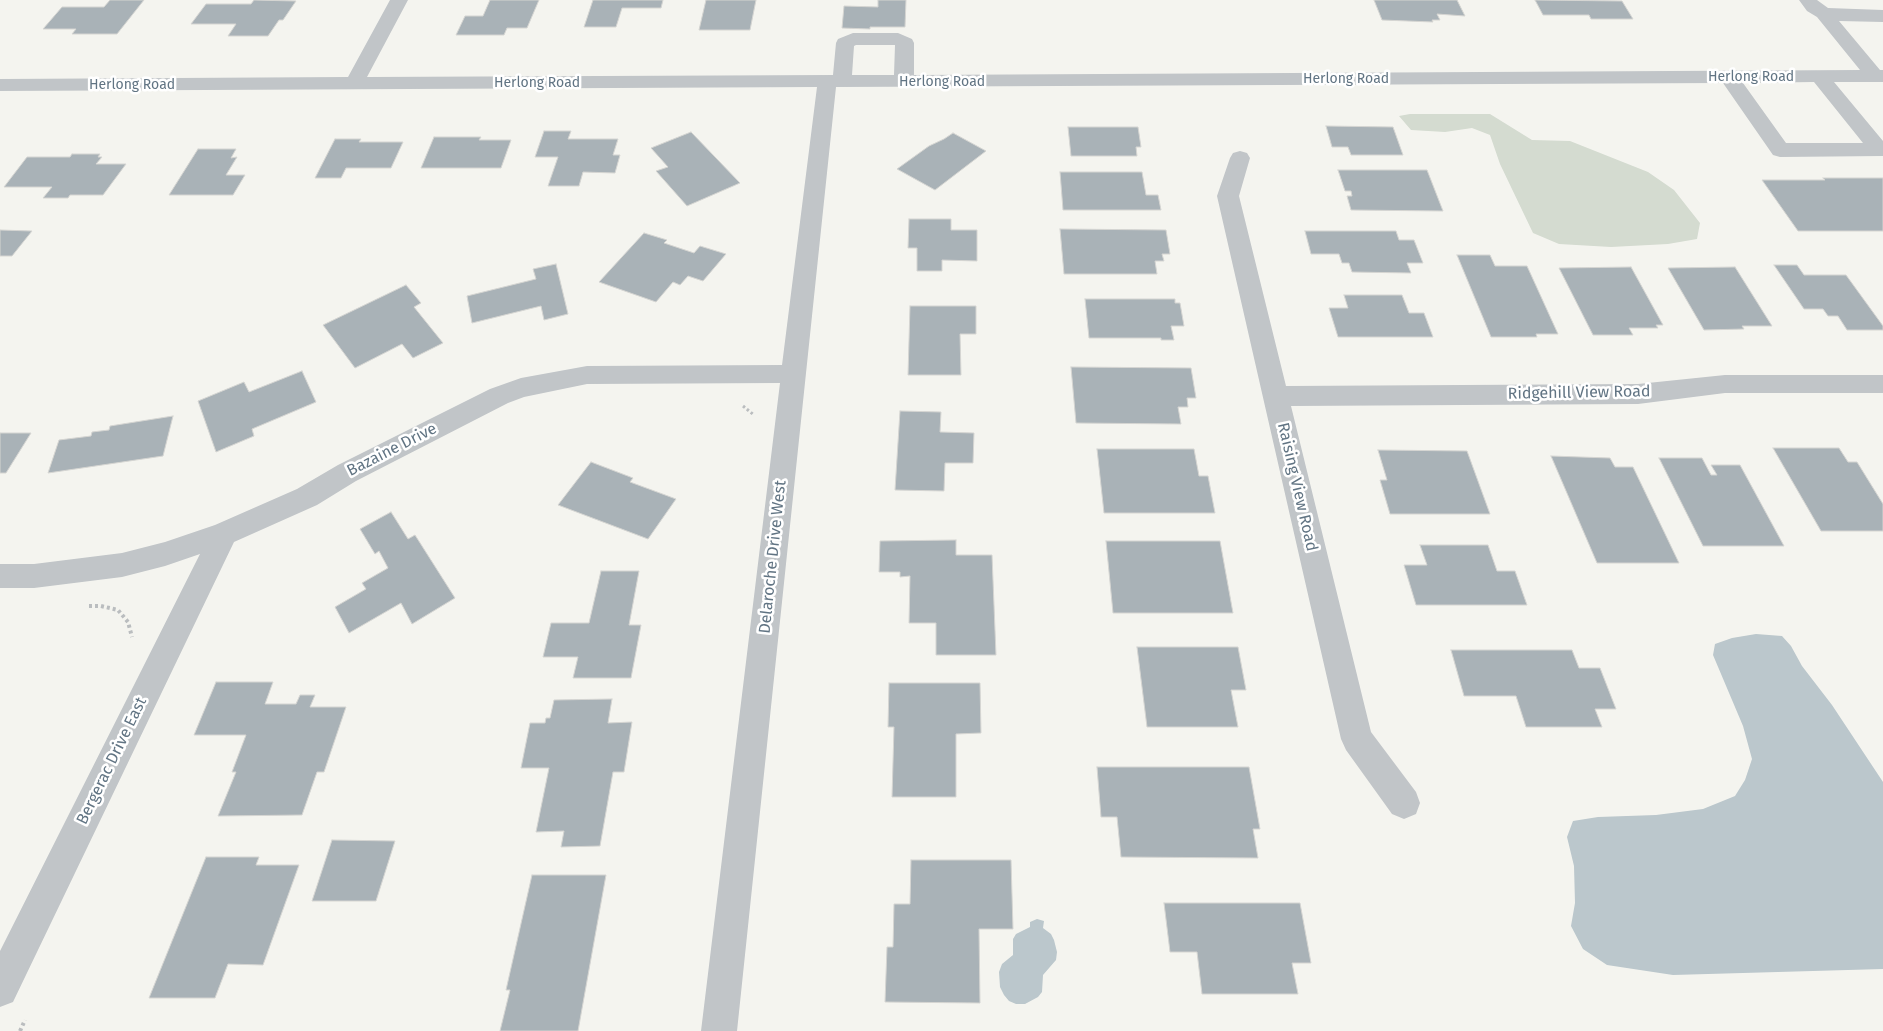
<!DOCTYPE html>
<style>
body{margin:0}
canvas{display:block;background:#f4f4ef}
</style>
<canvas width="1883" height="1031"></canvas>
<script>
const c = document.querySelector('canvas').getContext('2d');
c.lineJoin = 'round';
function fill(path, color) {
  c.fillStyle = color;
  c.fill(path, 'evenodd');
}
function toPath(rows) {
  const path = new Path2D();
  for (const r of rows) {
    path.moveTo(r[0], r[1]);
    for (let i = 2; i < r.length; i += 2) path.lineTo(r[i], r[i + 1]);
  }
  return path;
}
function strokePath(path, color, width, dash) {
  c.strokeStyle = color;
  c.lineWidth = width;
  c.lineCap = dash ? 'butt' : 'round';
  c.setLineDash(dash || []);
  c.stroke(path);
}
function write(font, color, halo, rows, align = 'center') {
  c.font = font + ' "Fira Sans",sans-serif';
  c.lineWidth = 5;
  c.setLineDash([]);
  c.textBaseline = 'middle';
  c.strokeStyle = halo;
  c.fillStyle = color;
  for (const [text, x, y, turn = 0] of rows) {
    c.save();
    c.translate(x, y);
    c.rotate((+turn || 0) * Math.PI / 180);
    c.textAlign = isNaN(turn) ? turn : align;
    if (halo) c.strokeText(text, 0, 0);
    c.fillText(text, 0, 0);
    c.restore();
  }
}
const green = toPath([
 [1410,114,1490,114,1532,140,1570,141,1648,172,1674,190,1700,223,1697,239,1668,244,1611,247,1559,244,1533,233,1500,164,1490,135,1472,128,1445,132,1411,130,1399,116]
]);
const water = toPath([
 [1756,634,1782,636,1791,646,1802,666,1832,705,1883,782,1883,969,1673,975,1607,965,1583,949,1571,926,1575,903,1574,866,1567,837,1573,821,1598,817,1656,815,1703,809,1735,796,1745,780,1752,759,1743,726,1713,655,1715,644,1732,638],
 [1037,919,1044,921,1043,928,1051,934,1054,940,1057,952,1056,960,1043,975,1042,992,1038,997,1025,1004,1016,1004,1009,1001,1004,995,1000,987,999,972,1002,964,1013,955,1013,939,1016,934,1030,927,1030,922]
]);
const building = toPath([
 [110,0,144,0,117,34,72,34,76,29,43,29,62,7,104,7,110,0],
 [254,0,296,1,283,20,279,20,268,36,228,36,236,24,191,24,206,4,251,4,254,0],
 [490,0,539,0,527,28,507,28,504,35,456,35,465,16,483,16,490,0],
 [593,0,663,0,661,8,622,8,616,27,584,27,593,0],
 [706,0,756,0,750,30,699,30,706,0],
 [878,0,906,0,905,27,870,27,870,29,842,28,844,6,878,7,878,0],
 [1374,0,1457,0,1465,16,1437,14,1440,20,1432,20,1433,22,1382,20,1374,0],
 [1535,0,1622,1,1633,19,1591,19,1589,15,1543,15,1535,0],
 [1326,126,1393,127,1403,155,1351,155,1348,147,1332,147,1326,126],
 [1068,127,1138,127,1141,147,1136,147,1137,156,1071,156,1068,127],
 [544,131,571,131,568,139,618,139,613,155,620,155,615,173,583,172,579,186,548,186,558,157,535,157,544,131],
 [691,132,740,183,687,206,656,171,668,167,651,148,691,132],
 [953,133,986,151,935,190,897,169,929,146,944,139,953,133],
 [434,137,481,137,479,140,511,140,501,168,421,168,434,137],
 [335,139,361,139,359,142,403,142,391,168,346,168,341,178,315,178,335,139],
 [198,149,236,149,231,158,237,157,226,175,245,175,233,195,169,195,198,149],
 [72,154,100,154,98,157,102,157,96,164,126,164,103,195,70,195,68,198,43,198,52,187,4,187,27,157,70,157,72,154],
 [1338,170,1427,170,1443,211,1351,210,1347,196,1352,196,1351,191,1345,191,1338,170],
 [1060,172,1142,172,1146,195,1158,195,1161,210,1063,210,1060,172],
 [1823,178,1883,178,1883,231,1798,231,1762,180,1825,180,1823,178],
 [909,219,951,219,951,230,977,230,977,261,942,260,942,271,917,271,917,248,908,248,909,219],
 [1060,229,1166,230,1170,254,1162,254,1164,261,1155,261,1157,274,1064,274,1060,229],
 [0,230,32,231,12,256,0,256,0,230],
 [1305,231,1396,231,1399,240,1414,240,1423,263,1407,263,1411,273,1352,272,1349,263,1342,263,1339,254,1311,254,1305,231],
 [644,233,667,240,664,243,694,253,700,246,726,254,703,281,688,276,680,285,673,282,656,302,599,282,644,233],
 [1457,255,1490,255,1495,266,1527,266,1558,334,1536,334,1537,337,1491,337,1457,255],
 [556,264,568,314,544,320,541,306,472,323,467,296,536,279,533,269,556,264],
 [1774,265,1797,265,1804,275,1846,275,1883,326,1883,330,1847,330,1838,316,1828,316,1823,309,1804,309,1774,265],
 [1631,267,1663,325,1656,325,1658,328,1629,328,1633,335,1593,335,1559,268,1631,267],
 [1735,267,1772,326,1742,326,1744,329,1704,330,1668,268,1735,267],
 [406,285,421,303,414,307,443,343,413,358,402,344,355,368,323,325,406,285],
 [1344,295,1402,295,1409,313,1424,313,1433,337,1338,337,1329,308,1348,308,1344,295],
 [1085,299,1175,299,1175,303,1180,303,1184,326,1171,326,1174,340,1161,340,1161,338,1089,338,1085,299],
 [910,306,976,306,976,334,960,334,961,375,908,375,910,306],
 [1071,367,1191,368,1196,398,1187,398,1188,407,1178,407,1181,424,1076,423,1071,367],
 [302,371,316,402,252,429,254,436,216,452,198,401,244,382,249,392,302,371],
 [900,411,941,412,940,432,974,433,973,463,945,463,944,491,895,490,900,411],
 [173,416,163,456,48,473,59,440,91,436,92,432,109,430,110,426,173,416],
 [0,433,31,433,6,473,0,473,0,433],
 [1773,448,1839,448,1848,462,1857,462,1883,504,1883,531,1821,531,1773,448],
 [1097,449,1194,449,1199,476,1208,476,1215,513,1104,513,1097,449],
 [1378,450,1467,451,1490,514,1390,514,1380,480,1387,480,1378,450],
 [1551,456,1610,458,1615,467,1633,467,1679,563,1597,563,1551,456],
 [1659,458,1702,458,1711,475,1717,475,1711,465,1740,465,1784,546,1703,546,1659,458],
 [591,462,633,478,630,482,676,499,648,539,558,505,591,462],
 [391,512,408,539,415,535,455,598,412,624,401,603,349,633,335,607,366,589,362,583,388,568,379,551,375,554,360,529,391,512],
 [956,540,956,555,992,555,996,655,936,655,936,623,909,623,910,576,900,577,900,572,879,572,880,541,956,540],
 [1106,541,1220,541,1233,613,1113,613,1106,541],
 [1420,545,1488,545,1497,571,1515,571,1527,605,1416,605,1404,565,1427,565,1420,545],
 [601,571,639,571,629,625,641,625,631,678,573,678,578,657,543,657,551,623,589,623,601,571],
 [1137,647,1238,647,1246,690,1231,690,1238,727,1147,727,1137,647],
 [1451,650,1572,650,1579,668,1600,668,1616,709,1595,709,1602,727,1526,727,1516,696,1464,696,1451,650],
 [216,682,273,682,265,704,296,704,300,695,315,695,310,707,346,707,324,772,317,772,302,815,218,816,236,772,232,772,246,735,194,735,216,682],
 [889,683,980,683,981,733,956,734,956,797,892,797,894,727,888,727,889,683],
 [612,699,608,723,632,722,624,772,613,772,600,846,561,847,564,831,536,832,549,768,521,768,530,723,545,723,546,718,550,718,554,700,612,699],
 [1097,767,1249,767,1260,829,1253,829,1258,858,1121,857,1117,817,1101,817,1097,767],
 [332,840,395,841,376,901,312,901,332,840],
 [206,857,259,857,256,865,299,865,263,965,228,964,215,998,149,998,206,857],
 [911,860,1011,860,1013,929,979,929,980,1003,885,1002,887,947,893,947,894,904,910,904,911,860],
 [532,875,606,875,578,1031,500,1031,510,990,506,990,532,875],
 [1164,903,1300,903,1311,963,1292,963,1298,994,1202,994,1197,952,1170,952,1164,903]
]);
const pathFar1 = toPath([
 [743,406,754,415]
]);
const path = toPath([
 [89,606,101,606,118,610,128,622,132,637],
 [20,1031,25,1020]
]);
const minor = toPath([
 [390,0,408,0,367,77,833,75,836,43,838,39,853,33,898,33,912,39,914,43,914,75,1860,70,1817,17,1807,11,1799,0,1817,0,1828,8,1883,10,1883,22,1839,21,1880,70,1883,70,1883,82,1834,82,1883,141,1883,156,1780,157,1773,155,1723,83,836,87,737,1031,701,1031,780,383,587,384,524,397,508,403,356,481,317,505,234,542,13,1002,0,1007,0,951,200,554,165,566,122,577,34,588,0,588,0,564,34,564,122,553,165,542,215,525,297,489,338,465,490,389,521,378,587,366,782,365,817,87,0,91,0,79,348,77,390,0],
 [856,45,895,45,894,75,852,75,854,46,856,45],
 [1814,82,1863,143,1786,143,1743,83,1814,82],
 [1240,151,1247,153,1250,158,1239,196,1286,386,1638,384,1725,375,1883,375,1883,393,1725,393,1638,404,1291,406,1371,732,1416,792,1420,803,1416,814,1404,819,1392,814,1346,750,1341,739,1217,196,1230,158,1233,153,1240,151]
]);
const farStreetnames = [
 ["Herlong Road",1751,77],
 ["Herlong Road",1346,79],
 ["Herlong Road",942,82],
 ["Herlong Road",537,83],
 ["Herlong Road",132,85]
];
const streetNames = [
 ["Ridgehill View Road",1579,393,-1],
 ["Bazaine Drive",392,450,-27],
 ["Raising View Road",1297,487,77],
 ["Delaroche Drive West",773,557,-84],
 ["Bergerac Drive East",112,761,-64]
];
fill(green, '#d4dbd0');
fill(water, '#bbc7cc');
fill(building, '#a9b2b7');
strokePath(building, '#d5d5d2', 1);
strokePath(pathFar1, '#babdbf', 3, [2.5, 2.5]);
strokePath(path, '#babdbf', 4, [3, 3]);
fill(minor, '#c1c5c8');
write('14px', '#617483', '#fff', farStreetnames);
write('16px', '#617483', '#fff', streetNames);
</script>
